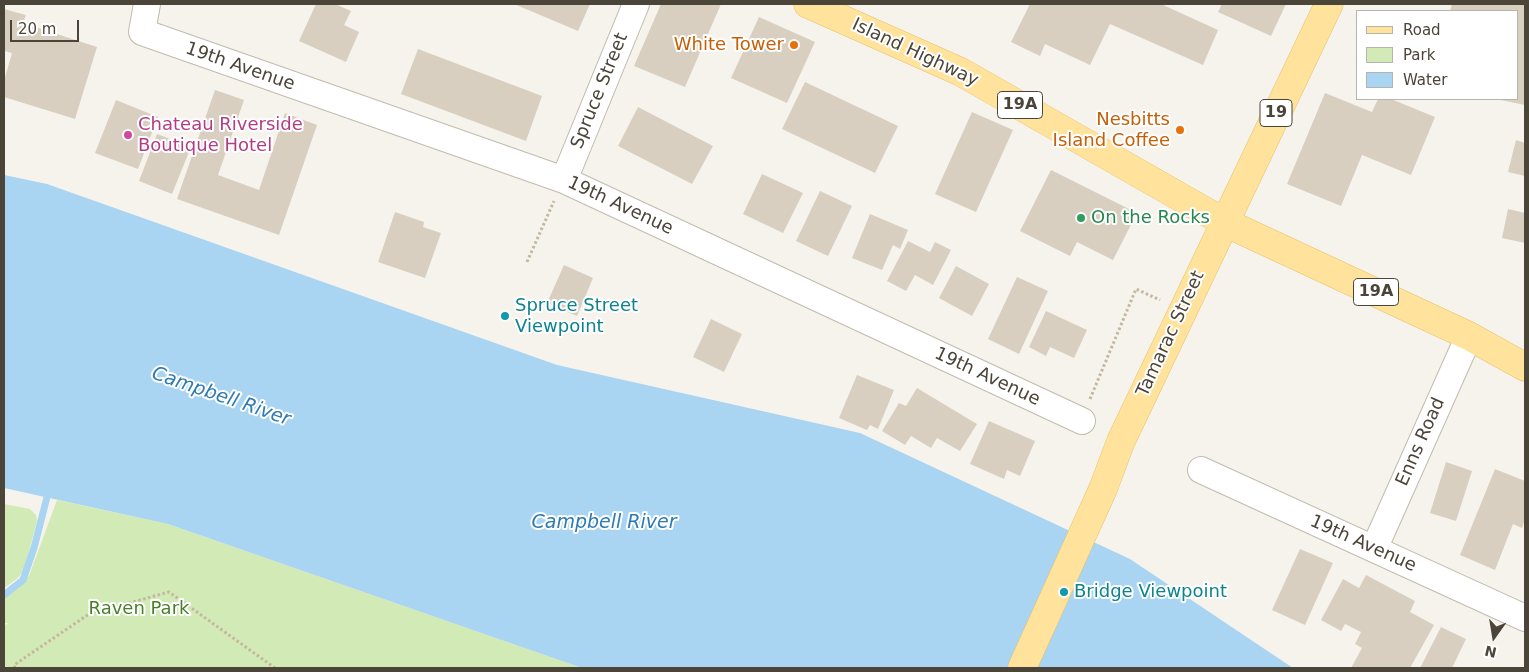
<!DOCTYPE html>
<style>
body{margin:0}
#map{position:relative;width:1529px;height:672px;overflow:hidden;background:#f6f3ec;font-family:"DejaVu Sans",sans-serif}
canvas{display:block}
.frame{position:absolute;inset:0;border:5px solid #4b4439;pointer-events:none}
.legend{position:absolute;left:1356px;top:10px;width:162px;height:90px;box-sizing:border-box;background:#fff;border:1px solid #b7b4b0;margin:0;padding:6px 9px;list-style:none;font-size:15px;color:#4b4439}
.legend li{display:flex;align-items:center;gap:10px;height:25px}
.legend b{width:25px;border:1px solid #b7b4b0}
.north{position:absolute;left:1469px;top:612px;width:50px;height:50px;-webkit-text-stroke:4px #fff;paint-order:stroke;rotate:193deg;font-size:14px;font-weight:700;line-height:20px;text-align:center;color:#4b4439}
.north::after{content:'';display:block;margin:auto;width:18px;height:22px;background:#4b4439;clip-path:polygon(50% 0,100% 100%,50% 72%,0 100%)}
.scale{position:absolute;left:10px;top:20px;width:69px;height:22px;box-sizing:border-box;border:2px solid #4b4439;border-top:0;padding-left:6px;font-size:15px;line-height:18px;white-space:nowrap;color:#4b4439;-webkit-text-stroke:4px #fff;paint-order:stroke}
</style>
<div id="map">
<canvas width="1529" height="672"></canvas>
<div class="frame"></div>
<ul class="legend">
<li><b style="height:6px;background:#ffe39c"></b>Road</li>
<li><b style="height:14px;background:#d2eab5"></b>Park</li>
<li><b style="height:14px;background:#a9d4f2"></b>Water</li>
</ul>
<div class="north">N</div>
<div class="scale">20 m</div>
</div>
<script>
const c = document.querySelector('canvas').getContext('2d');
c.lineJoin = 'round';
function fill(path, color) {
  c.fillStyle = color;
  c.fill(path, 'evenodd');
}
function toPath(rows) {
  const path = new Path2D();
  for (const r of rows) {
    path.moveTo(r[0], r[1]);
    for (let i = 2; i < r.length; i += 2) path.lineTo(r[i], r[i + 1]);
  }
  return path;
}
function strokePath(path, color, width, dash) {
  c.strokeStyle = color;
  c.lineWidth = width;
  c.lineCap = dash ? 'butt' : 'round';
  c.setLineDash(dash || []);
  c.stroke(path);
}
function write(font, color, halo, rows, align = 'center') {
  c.font = font + ' "DejaVu Sans",sans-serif';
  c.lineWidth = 4;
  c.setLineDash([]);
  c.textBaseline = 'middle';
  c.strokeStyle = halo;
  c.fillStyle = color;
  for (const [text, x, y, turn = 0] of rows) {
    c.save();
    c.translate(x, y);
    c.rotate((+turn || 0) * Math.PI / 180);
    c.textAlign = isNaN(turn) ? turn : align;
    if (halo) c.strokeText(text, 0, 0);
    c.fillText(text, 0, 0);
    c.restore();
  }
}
const green = toPath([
 [57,500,168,524,582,668,4,668,4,626,8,623,4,623,4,593,29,576],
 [4,504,30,509,36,515,37,521,24,570,18,578,4,588]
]);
const water = toPath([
 [4,175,47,184,557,365,860,433,1130,559,1293,668,582,668,168,524,4,488]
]);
const stream = toPath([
 [4,595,23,580,34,548,47,497]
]);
const building = toPath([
 [316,4,335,4,351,11,344,25,359,32,346,62,299,41],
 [514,4,590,4,578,31],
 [661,4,721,4,685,87,634,66],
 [1030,4,1161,4,1218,30,1203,65,1110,24,1090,65,1045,44,1040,56,1011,42],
 [1222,4,1286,4,1271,36,1218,12],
 [1452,4,1525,4,1525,105,1501,100,1518,99,1518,11,1450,11],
 [4,9,26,15,23,23,97,47,75,119,4,97,4,81,12,53,4,51],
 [759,17,815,42,787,103,731,78],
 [418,49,542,96,526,141,401,94],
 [805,82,898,126,875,173,782,129],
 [215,90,244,100,218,175,259,190,285,113,317,125,279,235,177,199],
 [1325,93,1372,112,1378,99,1391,99,1435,117,1411,175,1362,155,1341,206,1287,184],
 [116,100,158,117,138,169,95,153],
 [638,107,713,146,692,184,618,146],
 [972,112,1013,130,976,212,935,194],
 [157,134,191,147,172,194,139,181],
 [1516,140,1525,143,1525,176,1508,172],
 [1051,170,1137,213,1113,260,1077,242,1070,256,1020,231],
 [762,174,803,193,783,233,743,214],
 [820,191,852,206,828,256,796,241],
 [1508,209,1525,213,1525,243,1502,238],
 [395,212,424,222,423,227,441,233,425,278,378,262],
 [870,214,908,230,900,249,893,245,882,270,852,258],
 [908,241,930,252,935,242,951,250,933,285,915,275,906,291,887,281],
 [564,265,593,278,577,316,547,303],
 [956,266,989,284,972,316,939,298],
 [1017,277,1048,291,1019,354,988,339],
 [1046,311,1087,330,1074,358,1050,347,1046,356,1029,347],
 [711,319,742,334,724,372,693,357],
 [857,375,894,390,878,429,870,425,867,430,839,418],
 [917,388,977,424,960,451,937,438,931,448,911,436,905,445,882,431,899,403,906,406],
 [989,421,1035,441,1020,476,1007,470,1004,479,970,464],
 [1446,462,1472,471,1456,521,1430,513],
 [1495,469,1525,481,1525,519,1522,528,1513,524,1495,570,1460,555],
 [1300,549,1333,563,1305,625,1272,610],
 [1366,575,1415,601,1410,612,1434,625,1410,668,1351,668,1362,648,1355,644,1361,632,1345,624,1341,631,1321,620,1343,579,1359,588],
 [1441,627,1466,639,1452,668,1420,668]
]);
const path = toPath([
 [527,262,554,201],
 [1090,399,1136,289,1160,300],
 [15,668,14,665,89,614,169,592,275,668]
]);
const minor = toPath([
 [147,4,142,32,564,180,1082,421],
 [564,180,636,4],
 [1201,470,1525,618],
 [1374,549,1469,336]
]);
const primary = toPath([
 [808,4,961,72,1224,222,1469,336,1525,367],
 [1022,668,1103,489,1121,441,1329,4]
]);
const markers = [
 [794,45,5,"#e8710a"],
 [1180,130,5,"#e8710a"],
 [128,135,5,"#d1479c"],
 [1081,218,5,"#2e9e5b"],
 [505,316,5,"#0f9aa8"],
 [1064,592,5,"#0f9aa8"]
];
const shields = [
 [1020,105,45],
 [1276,113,32],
 [1376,292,45]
];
const shieldNames = [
 ["19A",1020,105],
 ["19",1276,113],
 ["19A",1376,292]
];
const foodNames = [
 ["White Tower",784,45],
 ["Nesbitts",1170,120],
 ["Island Coffee",1170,141]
];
const streetNames = [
 ["Island Highway",915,53,25],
 ["19th Avenue",240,67,19],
 ["Spruce Street",600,91,-68],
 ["19th Avenue",620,206,25],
 ["Tamarac Street",1171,334,-65],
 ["19th Avenue",987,377,25],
 ["Enns Road",1421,442,-66],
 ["19th Avenue",1363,544,24]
];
const hotelNames = [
 ["Chateau Riverside",138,125],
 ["Boutique Hotel",138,146]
];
const leisureNames = [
 ["On the Rocks",1091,218]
];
const cultureNames = [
 ["Spruce Street",515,306],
 ["Viewpoint",515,327],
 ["Bridge Viewpoint",1074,592]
];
const parkNames = [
 ["Raven Park",139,609]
];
const waterNames = [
 ["Campbell River",221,397,19],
 ["Campbell River",604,523]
];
fill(green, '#d2eab5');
fill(water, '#a9d4f2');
strokePath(stream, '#a9d4f2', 7);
fill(building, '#d8cfc1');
strokePath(minor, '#c2bbae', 28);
strokePath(primary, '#e6c16a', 29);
strokePath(path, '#c4b79f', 3, [2.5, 2.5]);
strokePath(minor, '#fff', 26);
strokePath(primary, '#ffe39c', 28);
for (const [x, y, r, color] of markers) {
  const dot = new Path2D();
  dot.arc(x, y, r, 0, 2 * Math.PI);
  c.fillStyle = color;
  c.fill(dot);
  strokePath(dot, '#fff', 2);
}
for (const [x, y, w] of shields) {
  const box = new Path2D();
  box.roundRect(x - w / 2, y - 13.5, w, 27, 4);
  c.fillStyle = '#fff';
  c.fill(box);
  strokePath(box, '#4b4439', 1);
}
write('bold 16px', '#4b4439', null, shieldNames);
write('18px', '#c56008', '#fff', foodNames, 'right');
write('18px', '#4b4439', '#fff', streetNames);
write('18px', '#b23c85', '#fff', hotelNames, 'left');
write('18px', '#27864d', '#fff', leisureNames, 'left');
write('18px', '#0d838f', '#fff', cultureNames, 'left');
write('18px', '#4a7f2a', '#fff', parkNames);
write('italic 19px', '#2e7ab2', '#fff', waterNames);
</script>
